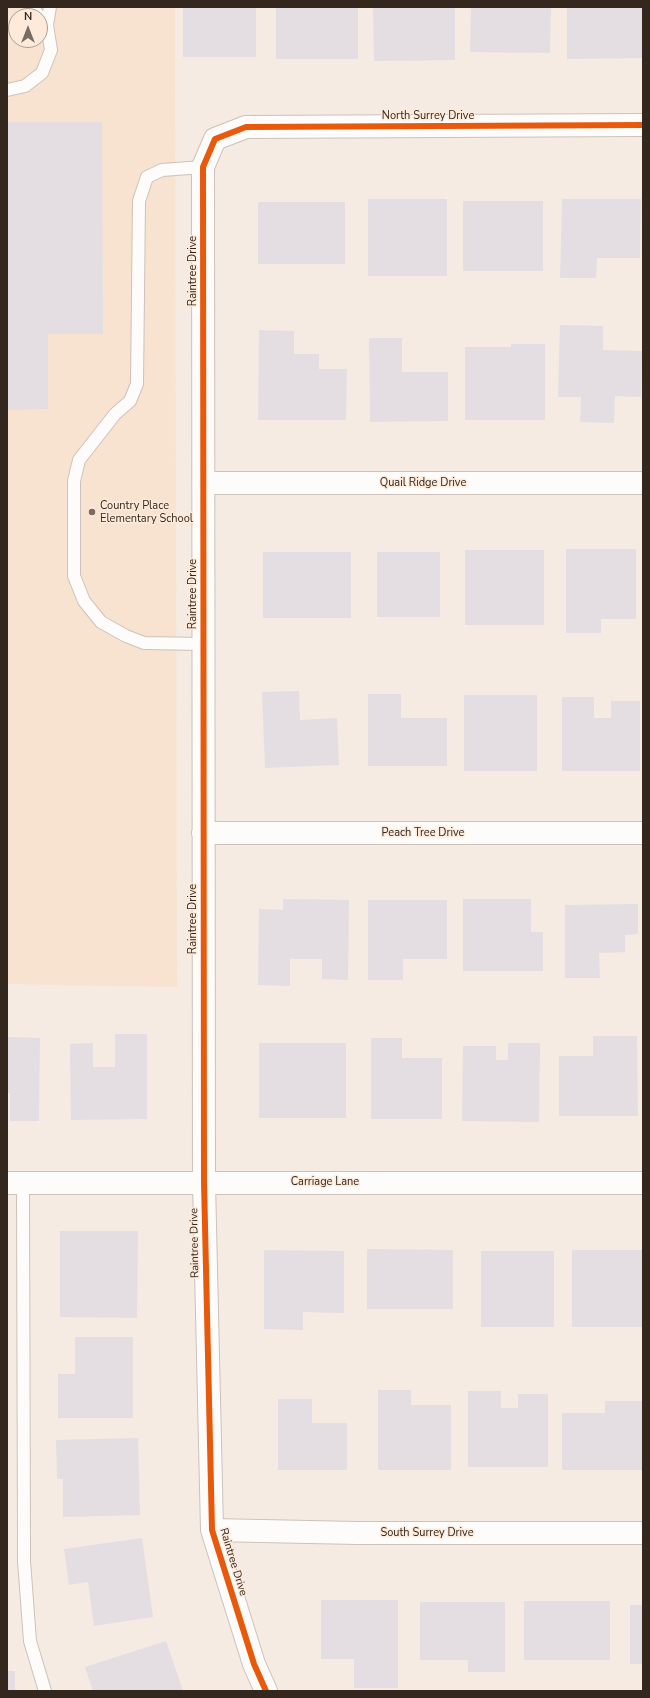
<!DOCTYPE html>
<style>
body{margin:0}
#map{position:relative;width:650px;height:1698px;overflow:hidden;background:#f5ebe2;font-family:"Nunito Sans",sans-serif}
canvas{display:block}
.frame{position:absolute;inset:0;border:8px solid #34281e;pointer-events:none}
.north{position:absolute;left:8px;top:8px;width:40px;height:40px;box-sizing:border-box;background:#fdeada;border:1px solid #ad9c8f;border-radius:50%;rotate:0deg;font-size:11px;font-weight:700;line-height:16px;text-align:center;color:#34281e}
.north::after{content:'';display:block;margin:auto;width:14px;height:18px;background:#786c63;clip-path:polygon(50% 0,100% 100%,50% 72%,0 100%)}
</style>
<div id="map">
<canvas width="650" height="1698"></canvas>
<div class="frame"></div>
<div class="north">N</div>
</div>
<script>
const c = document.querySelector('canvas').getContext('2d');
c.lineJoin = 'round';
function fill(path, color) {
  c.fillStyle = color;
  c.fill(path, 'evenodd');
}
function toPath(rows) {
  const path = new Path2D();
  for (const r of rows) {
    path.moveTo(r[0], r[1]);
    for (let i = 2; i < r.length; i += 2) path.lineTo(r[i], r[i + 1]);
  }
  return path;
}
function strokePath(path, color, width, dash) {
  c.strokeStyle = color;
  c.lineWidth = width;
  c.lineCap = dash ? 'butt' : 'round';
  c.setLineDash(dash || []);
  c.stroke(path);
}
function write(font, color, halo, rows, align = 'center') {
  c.font = font + ' "Nunito Sans",sans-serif';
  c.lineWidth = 3;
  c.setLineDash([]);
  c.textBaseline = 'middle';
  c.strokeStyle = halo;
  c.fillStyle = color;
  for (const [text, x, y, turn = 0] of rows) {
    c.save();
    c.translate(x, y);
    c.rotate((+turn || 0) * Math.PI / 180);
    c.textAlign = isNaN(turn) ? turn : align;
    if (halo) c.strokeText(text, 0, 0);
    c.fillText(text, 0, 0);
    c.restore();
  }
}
const built = toPath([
 [7,7,175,7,177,987,7,984],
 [16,16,40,16,40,40,16,40]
]);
const building = toPath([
 [183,7,256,7,256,57,183,57],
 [276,7,358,7,358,59,276,59],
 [373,7,455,7,455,60,374,61],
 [471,7,551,7,550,53,470,52],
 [567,7,643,7,643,58,567,59],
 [7,122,102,122,103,334,48,334,48,409,7,410],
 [368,199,447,199,447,276,368,276],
 [562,199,641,199,640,258,597,258,596,278,560,278],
 [463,201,543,201,543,271,463,271],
 [258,202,345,202,345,264,258,264],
 [560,325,603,326,603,350,642,351,641,397,615,396,614,423,580,422,581,397,558,397],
 [259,330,294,331,294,354,319,354,319,369,347,369,346,420,258,420],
 [369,338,402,338,402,372,448,372,448,421,370,422],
 [511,344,545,344,545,420,465,420,465,347,511,347],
 [566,549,636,549,636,619,601,619,601,633,566,633],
 [465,550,544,550,544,625,465,625],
 [263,552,351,552,351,618,263,618],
 [377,552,440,552,440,617,377,617],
 [299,691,300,720,337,718,339,765,265,768,262,692],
 [368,694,401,694,401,718,447,718,447,766,368,766],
 [464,695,537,695,537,771,464,771],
 [562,697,594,697,594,718,611,718,611,701,640,701,640,771,562,771],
 [283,899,349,900,348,980,322,979,322,959,290,959,290,986,258,985,259,909,283,910],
 [463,899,531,899,531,932,543,932,543,971,463,971],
 [368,900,447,900,447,959,403,959,403,980,368,980],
 [638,904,638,934,625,935,625,952,599,953,600,978,565,978,565,905],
 [115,1034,147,1034,147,1119,71,1120,70,1044,93,1043,93,1067,115,1067],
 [593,1036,637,1036,638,1116,559,1116,559,1056,593,1056],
 [7,1037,40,1038,39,1121,10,1121,10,1093,7,1093],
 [371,1038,402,1038,402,1058,442,1058,442,1119,371,1119],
 [259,1043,346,1043,346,1118,259,1118],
 [508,1043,540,1043,539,1122,462,1121,463,1046,496,1046,496,1060,508,1060],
 [60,1231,138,1231,137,1318,60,1317],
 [367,1249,453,1250,453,1309,367,1309],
 [264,1250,344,1251,344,1313,303,1312,303,1330,264,1329],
 [572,1250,643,1250,643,1327,572,1327],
 [481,1251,554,1251,554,1327,481,1327],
 [75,1337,133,1337,133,1418,58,1418,58,1374,75,1374],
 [378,1390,411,1390,411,1405,451,1405,451,1470,378,1470],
 [468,1391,501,1391,501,1408,518,1408,518,1394,548,1394,548,1467,468,1467],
 [278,1399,312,1399,312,1423,347,1423,347,1470,278,1470],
 [605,1401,642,1401,642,1470,562,1470,562,1413,605,1413],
 [138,1438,140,1515,63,1517,63,1479,57,1479,56,1440],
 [142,1538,153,1617,94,1626,88,1582,69,1585,64,1549],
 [321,1600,398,1600,398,1688,354,1688,354,1659,321,1659],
 [524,1601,610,1601,610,1660,524,1660],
 [420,1602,505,1602,505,1672,468,1672,468,1660,420,1660],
 [630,1605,643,1605,643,1664,630,1664],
 [166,1641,183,1691,93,1691,85,1667],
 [7,1671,15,1671,15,1691,7,1691]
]);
const lane = toPath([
 [32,7,39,16],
 [47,25,50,7],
 [7,90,25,86,42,73,51,50,47,25,40,17],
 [203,167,162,170,147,177,139,201,137,384,130,401,115,414,79,460,74,481,74,576,84,601,101,622,126,636,144,643,203,644],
 [23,1183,24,1561,30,1641,45,1691]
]);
const street = toPath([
 [204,483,643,483],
 [203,833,643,833],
 [7,1183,643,1183],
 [212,1530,358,1533,643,1533],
 [266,1691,254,1664,212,1530,204,1182,203,167,215,139,246,127,643,125]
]);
const cycleway = toPath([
 [266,1691,254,1664,212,1530,204,1182,203,167,215,139,246,127,643,125]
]);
const markers = [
 [92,512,4,"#786c63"]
];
const streetNames = [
 ["North Surrey Drive",428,116],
 ["Raintree Drive",193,271,-90],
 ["Quail Ridge Drive",423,483],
 ["Raintree Drive",193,594,-90],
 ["Peach Tree Drive",423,833],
 ["Raintree Drive",193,919,-90],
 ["Carriage Lane",325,1182],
 ["Raintree Drive",195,1243,-91],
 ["South Surrey Drive",427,1533],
 ["Raintree Drive",233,1562,73]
];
const poiNames = [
 ["Country Place",100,506],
 ["Elementary School",100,519]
];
fill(built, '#f8e3d1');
fill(building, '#e4dee2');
strokePath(lane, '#ccc2b9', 14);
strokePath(street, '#ccc2b9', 24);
strokePath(lane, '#fefcfb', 12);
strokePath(street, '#fefcfb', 22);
strokePath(cycleway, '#e8590c', 6);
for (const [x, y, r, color] of markers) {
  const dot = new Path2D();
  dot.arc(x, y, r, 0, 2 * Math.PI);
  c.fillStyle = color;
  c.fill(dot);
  strokePath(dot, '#fdeada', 1.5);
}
write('11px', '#34281e', '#fdeada', streetNames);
write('11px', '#34281e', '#fdeada', poiNames, 'left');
</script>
